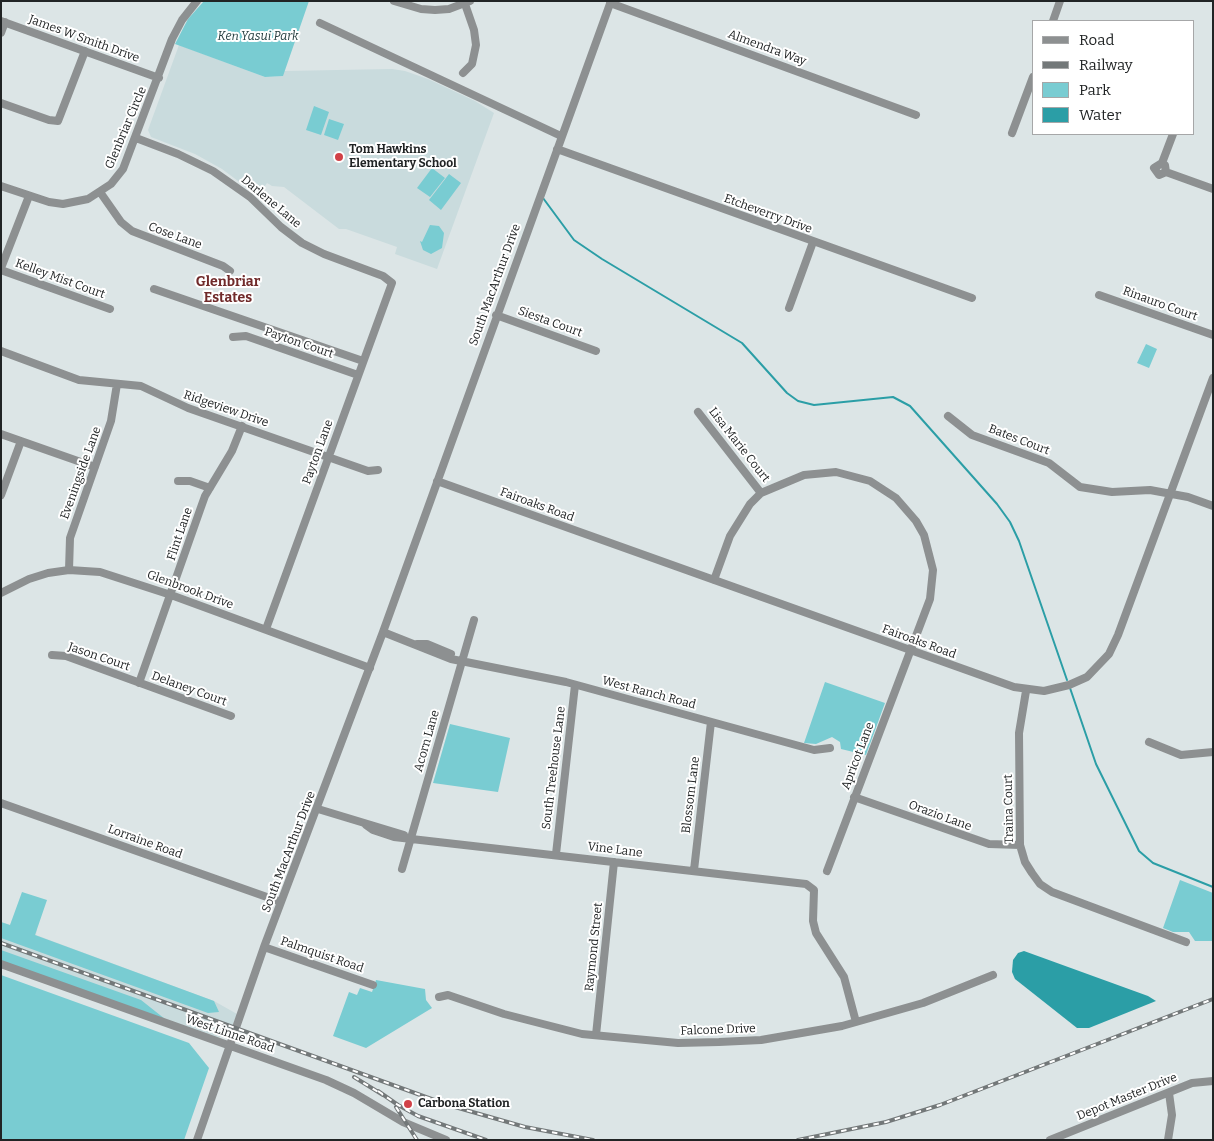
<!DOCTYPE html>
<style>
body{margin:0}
#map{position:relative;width:1214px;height:1141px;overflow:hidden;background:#dce5e6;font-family:Bitter,serif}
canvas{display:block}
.frame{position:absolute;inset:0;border:2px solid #212425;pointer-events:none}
.legend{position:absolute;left:1032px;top:20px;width:162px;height:115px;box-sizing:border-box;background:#fff;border:1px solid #a6a7a8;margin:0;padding:6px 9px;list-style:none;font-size:15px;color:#212425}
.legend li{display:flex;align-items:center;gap:10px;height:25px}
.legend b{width:25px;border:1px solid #a6a7a8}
</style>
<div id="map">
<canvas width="1214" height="1141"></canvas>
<div class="frame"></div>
<ul class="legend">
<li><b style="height:6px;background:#8d9091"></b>Road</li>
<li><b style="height:6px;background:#737879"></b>Railway</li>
<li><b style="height:14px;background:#79ccd2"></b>Park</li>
<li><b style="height:14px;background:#2b9ea6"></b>Water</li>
</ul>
</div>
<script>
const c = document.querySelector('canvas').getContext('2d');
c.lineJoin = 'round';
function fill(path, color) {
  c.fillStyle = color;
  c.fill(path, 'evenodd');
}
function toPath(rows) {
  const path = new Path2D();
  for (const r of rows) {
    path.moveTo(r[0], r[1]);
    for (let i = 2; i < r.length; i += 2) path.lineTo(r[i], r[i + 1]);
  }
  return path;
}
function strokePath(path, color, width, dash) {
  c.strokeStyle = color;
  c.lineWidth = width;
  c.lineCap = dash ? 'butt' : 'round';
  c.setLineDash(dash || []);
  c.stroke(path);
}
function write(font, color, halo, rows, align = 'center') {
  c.font = font + ' Bitter,serif';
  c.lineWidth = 4;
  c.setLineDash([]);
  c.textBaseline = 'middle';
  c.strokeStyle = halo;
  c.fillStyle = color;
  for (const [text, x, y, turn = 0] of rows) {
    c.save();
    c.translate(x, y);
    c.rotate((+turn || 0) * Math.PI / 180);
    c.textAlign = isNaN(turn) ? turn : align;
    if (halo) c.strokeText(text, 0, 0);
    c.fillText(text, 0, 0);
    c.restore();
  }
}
const built = toPath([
 [179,45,265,77,282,76,283,71,392,69,405,71,428,79,475,101,494,113,437,269,395,254,397,247,346,229,339,229,284,187,272,186,267,183,258,196,222,169,195,154,151,137,148,130],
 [12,920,37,929,36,935,214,1001,237,1014,229,1034,224,1037,214,1037,1,961,1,922,10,925]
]);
const green = toPath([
 [204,1,309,1,283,76,265,77,175,44,188,19],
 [314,106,329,112,321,135,306,130],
 [329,119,344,124,338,140,324,135],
 [432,168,445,178,430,197,417,188],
 [449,174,461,183,441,210,429,200],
 [430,225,439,226,444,233,442,248,431,254,423,250,420,241,422,242],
 [1146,344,1157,349,1149,368,1137,363],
 [825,682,885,703,866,755,841,749,840,742,832,737,816,744,804,743],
 [450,724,510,738,498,792,433,783],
 [1180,880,1213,893,1213,941,1195,941,1189,932,1173,932,1163,928],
 [22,892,47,900,35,935,214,1001,219,1012,208,1013,1,938,1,922,10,925],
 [1,950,141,1000,165,1019,1,961],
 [1,975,189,1043,209,1068,184,1140,1,1140],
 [376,980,425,989,426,1000,432,1008,366,1048,333,1036,349,992,357,995,360,988,372,992]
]);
const water = toPath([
 [1024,951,1148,996,1156,1001,1089,1028,1077,1028,1015,979,1012,972,1013,960,1018,953]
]);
const stream = toPath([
 [543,198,574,240,602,259,742,343,787,393,798,401,814,405,893,397,910,406,997,504,1010,522,1019,541,1067,680],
 [1070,688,1096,764,1139,851,1153,863,1213,887]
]);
const minor = toPath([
 [394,1,421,9,435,10,449,9,470,1],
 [610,3,916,115],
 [1,21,159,78],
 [1053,21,1060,1],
 [320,23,561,136],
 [1,33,5,22],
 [463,73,472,64,476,45,474,30,465,4],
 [1,103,49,120,58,121,85,51],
 [1012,133,1033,77],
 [136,138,178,154,213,171,250,197,281,227,302,243,324,254,383,276,392,283,266,629],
 [557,149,972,298],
 [1162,163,1173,134],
 [1166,172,1165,165,1162,163,1154,168,1159,175,1166,172,1213,189],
 [1,186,49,202,63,204,88,199,111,184,123,169,172,39,182,20,197,1],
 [100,192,121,222,132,231,223,266,230,271],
 [1,268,29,196],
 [1,270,110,309],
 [154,289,363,361],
 [1099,295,1213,335],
 [789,308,813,242],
 [496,315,596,351],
 [233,337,246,336,358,375],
 [1,351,79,380,141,386,188,408,368,471,378,470],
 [698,412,761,493],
 [948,416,972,435,1049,463,1080,487,1112,492,1150,490,1188,497,1213,506],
 [1,434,95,467],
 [178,481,190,481,210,488],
 [437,481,1014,687,1044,691,1069,685,1087,677,1109,654,1118,635,1213,378],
 [1,495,21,441],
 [69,570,70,538,111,421,117,384],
 [714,580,730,536,750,504,761,493,804,475,836,472,870,481,896,498,916,521,924,535,933,570,930,599,827,871],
 [1,593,29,579,48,573,69,570,100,572,171,595,370,668],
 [383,632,451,659,566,682,814,750,830,748],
 [417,644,427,644,451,654],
 [52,655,66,656,231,716],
 [139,683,200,510,205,496,232,451,242,426],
 [1026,691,1019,733,1020,845,1025,862,1032,873,1040,884,1052,892,1186,942],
 [1149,742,1181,755,1213,752],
 [854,797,989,844,1020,845],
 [1,803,281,902],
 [318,809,404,835],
 [366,825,373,830,394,837,806,884,814,890,813,921,816,933,844,977,856,1022],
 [556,854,575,685],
 [402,869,474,620],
 [694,870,711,722],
 [264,947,373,985],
 [1,964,326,1080,354,1093,403,1122,446,1140],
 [439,997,448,995,504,1014,582,1034,678,1043,719,1042,761,1040,842,1026,923,1003,993,975],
 [596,1035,614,862],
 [197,1140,264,947,383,632,611,1],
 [1050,1140,1192,1083,1213,1081],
 [1168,1140,1172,1115,1169,1093]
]);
const rail = toPath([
 [1,943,448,1105,525,1127,593,1140],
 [354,1077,383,1095],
 [378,1091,398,1105,418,1116,486,1140],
 [396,1107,417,1140],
 [798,1140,886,1122,940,1105,1213,999]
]);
const markers = [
 [339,157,5,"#d14147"],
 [408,1104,5,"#d14147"]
];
const parkNames = [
 ["Ken Yasui Park",258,37]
];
const streetNames = [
 ["James W Smith Drive",84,39,20],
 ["Almendra Way",767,48,20],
 ["Glenbriar Circle",126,128,-67],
 ["Darlene Lane",271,202,40],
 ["Etcheverry Drive",768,214,20],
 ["Cose Lane",175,236,20],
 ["Kelley Mist Court",60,279,20],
 ["South MacArthur Drive",495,285,-70],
 ["Rinauro Court",1160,304,20],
 ["Siesta Court",550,322,20],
 ["Payton Court",299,343,19],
 ["Ridgeview Drive",226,409,19],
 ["Bates Court",1019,440,21],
 ["Lisa Marie Court",739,445,52],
 ["Payton Lane",318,452,-70],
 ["Eveningside Lane",81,473,-70],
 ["Fairoaks Road",537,505,20],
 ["Flint Lane",180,534,-71],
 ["Glenbrook Drive",190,590,20],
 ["Fairoaks Road",919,642,20],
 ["Jason Court",99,657,19],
 ["Delaney Court",189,689,20],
 ["West Ranch Road",649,693,15],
 ["Acorn Lane",427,741,-74],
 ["Apricot Lane",858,756,-69],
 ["South Treehouse Lane",554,768,-83],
 ["Blossom Lane",691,795,-83],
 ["Traina Court",1009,809,-91],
 ["Orazio Lane",940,816,20],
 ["Lorraine Road",145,842,20],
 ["Vine Lane",615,850,7],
 ["South MacArthur Drive",289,852,-69],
 ["Raymond Street",594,947,-84],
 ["Palmquist Road",322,955,19],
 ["Falcone Drive",718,1030,-2],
 ["West Linne Road",230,1034,19],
 ["Depot Master Drive",1127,1097,-22]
];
const poiNames = [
 ["Tom Hawkins",349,150],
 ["Elementary School",349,164],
 ["Carbona Station",418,1104]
];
const neighbourhoodNames = [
 ["Glenbriar",228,282],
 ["Estates",228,298]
];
fill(built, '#c9dbdd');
fill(green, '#79ccd2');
fill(water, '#2b9ea6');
strokePath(stream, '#2b9ea6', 2);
strokePath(minor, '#8d9091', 8);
strokePath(rail, '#737879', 4);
strokePath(rail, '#fff', 2, [5.5]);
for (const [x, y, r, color] of markers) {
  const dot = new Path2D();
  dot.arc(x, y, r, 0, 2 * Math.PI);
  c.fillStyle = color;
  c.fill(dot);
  strokePath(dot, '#fff', 2);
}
write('italic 12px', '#233b3d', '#fff', parkNames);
write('12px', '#212425', '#fff', streetNames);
write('bold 12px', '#212425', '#fff', poiNames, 'left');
write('bold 14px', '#702a2a', '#fff', neighbourhoodNames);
</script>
